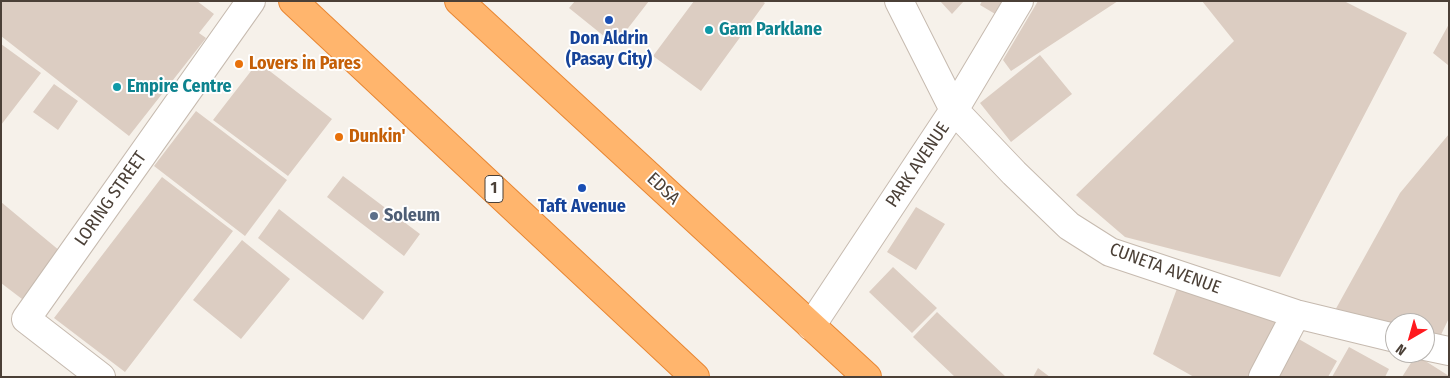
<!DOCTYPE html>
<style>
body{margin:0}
#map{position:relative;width:1450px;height:378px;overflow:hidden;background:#f6f1ea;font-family:"Fira Sans Condensed",sans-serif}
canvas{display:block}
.frame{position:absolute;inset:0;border:2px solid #4b4037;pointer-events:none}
.north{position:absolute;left:1385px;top:313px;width:50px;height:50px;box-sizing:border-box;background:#fff;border:1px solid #b7b3af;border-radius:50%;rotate:218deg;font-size:14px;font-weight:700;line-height:20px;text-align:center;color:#4b4037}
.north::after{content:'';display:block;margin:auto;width:18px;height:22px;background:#ff191e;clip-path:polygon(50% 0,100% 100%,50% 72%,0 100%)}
</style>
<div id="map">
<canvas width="1450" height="378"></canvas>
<div class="frame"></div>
<div class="north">N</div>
</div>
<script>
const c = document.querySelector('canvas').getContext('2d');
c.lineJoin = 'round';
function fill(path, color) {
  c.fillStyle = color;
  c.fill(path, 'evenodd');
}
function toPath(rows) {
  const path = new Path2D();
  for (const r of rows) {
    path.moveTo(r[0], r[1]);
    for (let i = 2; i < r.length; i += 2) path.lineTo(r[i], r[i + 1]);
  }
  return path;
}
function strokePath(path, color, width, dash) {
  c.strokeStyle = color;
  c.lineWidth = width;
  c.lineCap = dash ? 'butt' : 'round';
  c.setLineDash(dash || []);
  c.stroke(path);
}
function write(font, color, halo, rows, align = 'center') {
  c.font = font + ' "Fira Sans Condensed",sans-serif';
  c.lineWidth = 4;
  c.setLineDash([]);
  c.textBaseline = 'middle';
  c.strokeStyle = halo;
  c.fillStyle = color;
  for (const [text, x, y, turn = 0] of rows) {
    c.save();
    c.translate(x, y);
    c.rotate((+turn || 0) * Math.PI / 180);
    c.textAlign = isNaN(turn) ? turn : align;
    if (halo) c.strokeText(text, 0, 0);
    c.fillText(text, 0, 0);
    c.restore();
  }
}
const building = toPath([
 [1,1,197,1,214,14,199,33,206,38,129,136,1,36],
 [575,1,649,1,615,45,569,8],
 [694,1,762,1,765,3,701,91,653,56],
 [940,1,964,1,952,14],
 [982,1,1014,1,1002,18,980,5],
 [1038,1,1118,1,1011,71,1003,60],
 [1202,1,1344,1,1407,33,1280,277,1125,237,1076,195,1234,41],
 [1449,24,1449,64,1448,65,1433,53],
 [1,44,41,73,1,125],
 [1040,55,1072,94,1011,142,980,103],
 [258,62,332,119,288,176,213,120],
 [54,84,78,101,58,130,33,112],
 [196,111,287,180,245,236,154,166],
 [1449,134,1449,318,1440,337,1425,334,1425,323,1395,323,1395,327,1333,314,1400,193],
 [343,176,420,234,404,256,327,197],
 [162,177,233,231,125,372,54,318],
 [1,202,60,251,22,299,1,283],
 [916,207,945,224,916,270,887,252],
 [279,209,384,292,363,320,258,238],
 [242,240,290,279,241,339,193,300],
 [893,267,937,308,912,333,869,292],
 [1179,283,1280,317,1250,377,1194,377,1153,354],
 [937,312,1006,377,955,377,913,337],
 [1297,338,1337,361,1328,377,1275,377],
 [1349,347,1389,369,1385,377,1332,377],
 [1416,355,1449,376,1449,377,1402,377],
 [1038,368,1050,377,1033,377]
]);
const minor = toPath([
 [899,1,954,110,1014,173,1069,226,1110,252,1296,314,1395,338],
 [811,326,954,110,1019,1],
 [1425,346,1449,351],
 [101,377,26,319,251,1],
 [1263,377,1296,314]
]);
const highway = toPath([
 [293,1,695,377],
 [459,1,867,377]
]);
const markers = [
 [609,20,5,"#1a4fb4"],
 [709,30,5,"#0f9aa8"],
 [239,64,5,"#e8710a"],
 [117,87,5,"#0f9aa8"],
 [339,137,5,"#e8710a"],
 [582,188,5,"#1a4fb4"],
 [374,216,5,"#5c6f8a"]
];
const shields = [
 [494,189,18]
];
const shieldNames = [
 ["1",494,189]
];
const cultureNames = [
 ["Gam Parklane",719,30],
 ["Empire Centre",127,87]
];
const transitNames = [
 ["Don Aldrin",609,39],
 ["(Pasay City)",609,60],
 ["Taft Avenue",582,207]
];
const foodNames = [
 ["Lovers in Pares",249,64],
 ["Dunkin'",349,137]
];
const streetNames = [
 ["PARK AVENUE",918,165,-56],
 ["EDSA",663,189,43],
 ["LORING STREET",111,199,-55],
 ["CUNETA AVENUE",1165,269,20]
];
const serviceNames = [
 ["Soleum",384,216]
];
fill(building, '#dccdc2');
strokePath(minor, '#c6baaf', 30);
strokePath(highway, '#e88632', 30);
strokePath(minor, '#fff', 28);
strokePath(highway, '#ffb56d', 28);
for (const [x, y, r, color] of markers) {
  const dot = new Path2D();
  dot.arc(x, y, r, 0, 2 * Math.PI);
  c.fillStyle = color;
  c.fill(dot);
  strokePath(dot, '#fff', 2);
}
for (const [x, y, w] of shields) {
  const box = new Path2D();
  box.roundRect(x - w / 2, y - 13.5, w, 27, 4);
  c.fillStyle = '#fff';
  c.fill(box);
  strokePath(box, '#4b4037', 1);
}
write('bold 16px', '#4b4037', null, shieldNames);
write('bold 18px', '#0d838f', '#fff', cultureNames, 'left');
write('bold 18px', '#164399', '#fff', transitNames);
write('bold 18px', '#c56008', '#fff', foodNames, 'left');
write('18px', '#4b4037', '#fff', streetNames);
write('bold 18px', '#4e5e75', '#fff', serviceNames, 'left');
</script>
